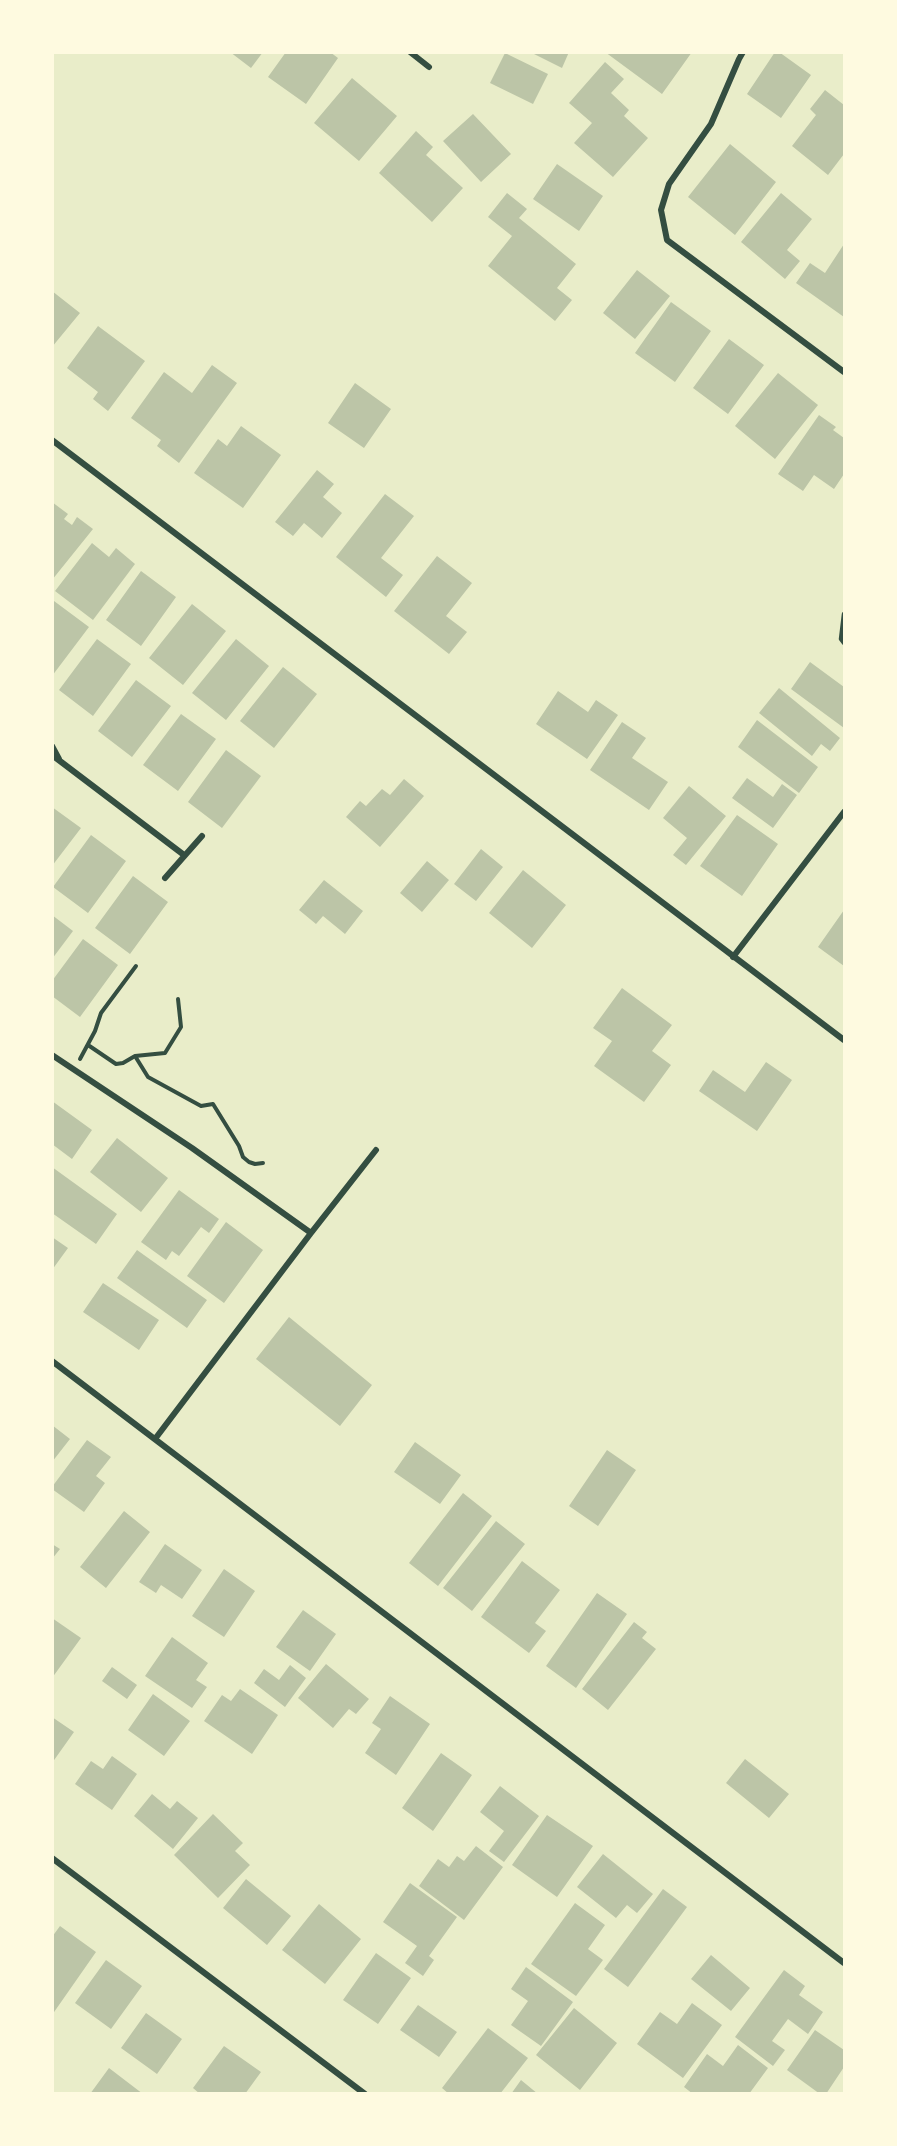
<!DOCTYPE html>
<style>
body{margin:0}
#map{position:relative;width:897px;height:2146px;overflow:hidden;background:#e9edc9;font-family:Lato,sans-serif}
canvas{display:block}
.frame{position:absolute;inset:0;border:54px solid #fefae0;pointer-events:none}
</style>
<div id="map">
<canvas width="897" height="2146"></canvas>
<div class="frame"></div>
</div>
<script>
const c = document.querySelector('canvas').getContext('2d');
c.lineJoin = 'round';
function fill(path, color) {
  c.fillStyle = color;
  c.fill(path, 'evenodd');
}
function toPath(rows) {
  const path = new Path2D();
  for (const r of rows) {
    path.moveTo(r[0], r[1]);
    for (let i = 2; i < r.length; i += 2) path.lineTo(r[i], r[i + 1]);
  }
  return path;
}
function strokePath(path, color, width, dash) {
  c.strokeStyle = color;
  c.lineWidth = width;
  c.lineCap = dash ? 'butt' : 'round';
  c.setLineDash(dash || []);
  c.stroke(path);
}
const building = toPath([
 [230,52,263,52,251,68],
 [286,52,330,52,338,58,306,104,268,77],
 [530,52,569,52,562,68],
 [605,52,692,52,662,94],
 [775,52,779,52,811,75,781,118,747,94],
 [505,53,548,74,533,104,490,83],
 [605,62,624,79,611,93,629,110,624,116,648,138,613,177,574,143,592,123,569,103],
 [352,78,397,116,359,161,314,123],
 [825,90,844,105,844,154,828,175,792,146,816,115,810,109],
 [473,114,511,154,481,182,443,141],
 [416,131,433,147,426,155,463,188,432,222,379,173],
 [730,144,776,182,735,235,688,197],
 [557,164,603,196,579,231,533,199],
 [507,193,527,209,519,218,576,264,557,288,572,300,555,321,488,266,512,236,488,217],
 [781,193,812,219,787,250,800,261,785,279,741,242],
 [844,244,844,317,796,283,810,263,825,273],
 [637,270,670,296,635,339,603,313],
 [52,291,80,313,52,347],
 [671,302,711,331,675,382,635,353],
 [98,326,145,361,108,411,93,399,98,392,67,368],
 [729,339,764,365,728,414,693,388],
 [212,365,237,383,179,463,157,446,161,440,131,418,164,372,192,393],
 [778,373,818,405,775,459,735,426],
 [355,383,391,409,364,448,328,423],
 [819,415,836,427,833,430,844,438,844,474,834,489,814,475,803,491,778,474],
 [241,426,281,455,243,508,194,473,218,439,227,446],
 [317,470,334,484,323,497,342,513,322,538,304,523,293,536,275,522],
 [385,494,414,516,381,558,403,575,386,597,336,557],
 [52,502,68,514,64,519,72,525,77,517,93,529,52,580],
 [92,543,109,557,116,548,135,564,93,620,55,591],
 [437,556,472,583,446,616,467,632,449,654,394,611],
 [141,571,176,597,141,646,106,620],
 [54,601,89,627,52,676,52,603],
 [192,604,226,631,183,685,149,658],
 [97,639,131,664,93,716,59,690],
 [236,639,269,666,226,720,192,693],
 [810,662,844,687,844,728,791,689],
 [283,667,317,694,274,748,240,721],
 [136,680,171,706,132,757,98,731],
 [779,688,840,738,830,751,821,744,812,756,759,713],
 [558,691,588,712,596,700,618,715,587,759,536,724],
 [181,714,216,739,178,791,143,765],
 [757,720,818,767,799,793,738,747],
 [622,722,646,738,632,758,668,782,649,810,590,770],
 [226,750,261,776,222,828,188,802],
 [747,778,773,797,782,784,797,795,773,828,732,798],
 [404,779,424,796,380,847,346,817,360,801,366,806,382,789,390,795],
 [689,786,726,816,686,865,673,855,687,838,663,818],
 [52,807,81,828,52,866],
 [737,815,778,844,742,896,700,866],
 [91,835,126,861,88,913,53,887],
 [481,849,503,867,476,901,454,884],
 [427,861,449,880,422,912,400,893],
 [523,870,566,905,532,948,489,913],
 [133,876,168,902,130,954,95,928],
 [324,880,363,911,345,934,323,916,316,924,299,910],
 [844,910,844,966,818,947],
 [52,915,73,931,52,959],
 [83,939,118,965,80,1017,52,996,52,981],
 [622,988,672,1025,652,1051,671,1065,644,1102,594,1066,612,1041,593,1028],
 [766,1062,792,1080,757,1131,699,1091,713,1070,745,1092],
 [52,1101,92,1130,72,1159,52,1144],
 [117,1138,168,1178,141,1212,90,1172],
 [52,1167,117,1214,96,1244,52,1213],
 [179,1190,219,1219,209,1233,201,1227,179,1256,172,1251,166,1260,141,1242],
 [226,1222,263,1250,224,1303,187,1276],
 [52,1237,68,1248,52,1270],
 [137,1250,207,1300,187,1328,117,1278],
 [103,1283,159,1320,139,1350,83,1312],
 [289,1317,372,1385,340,1426,256,1359],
 [52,1425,70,1439,52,1462],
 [87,1440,111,1457,96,1476,105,1483,84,1512,52,1489,52,1487],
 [415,1442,461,1475,440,1504,394,1472],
 [607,1450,636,1470,598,1526,569,1506],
 [463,1493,492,1516,438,1586,409,1563],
 [124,1511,150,1532,106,1588,80,1567],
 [496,1521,525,1544,472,1611,443,1588],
 [52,1544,60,1549,52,1559],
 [165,1544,202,1570,182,1599,161,1585,156,1593,139,1582],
 [522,1561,560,1590,535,1623,546,1631,529,1653,481,1617],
 [224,1569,255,1591,224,1637,192,1616],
 [597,1593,627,1614,576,1688,546,1666],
 [303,1610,336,1634,310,1671,276,1647],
 [52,1618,81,1638,52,1678],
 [634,1622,647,1632,642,1638,656,1649,608,1710,582,1689],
 [172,1637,208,1663,196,1680,207,1687,192,1708,145,1676],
 [326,1664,369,1699,356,1714,349,1709,333,1728,298,1698],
 [290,1665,306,1678,285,1707,254,1683,264,1669,279,1680],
 [112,1667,137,1685,127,1699,102,1681],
 [240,1689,278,1715,252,1754,204,1721,222,1695,231,1701],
 [153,1694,190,1721,164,1756,128,1730],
 [390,1696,430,1724,396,1775,365,1753,381,1729,372,1723],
 [52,1717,74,1732,52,1763],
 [441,1753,472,1775,433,1831,402,1808],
 [112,1756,137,1774,112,1810,75,1784,91,1761,103,1769],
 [745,1759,789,1794,769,1818,726,1783],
 [500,1786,539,1816,504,1862,489,1851,504,1831,480,1812],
 [152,1794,170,1809,177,1801,198,1818,173,1849,134,1816],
 [213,1814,243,1843,235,1851,250,1865,218,1898,174,1855],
 [547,1815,593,1846,557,1897,512,1865],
 [476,1846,503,1867,464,1920,419,1886,438,1859,449,1867,457,1856,464,1861],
 [603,1854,653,1894,637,1913,627,1905,616,1918,577,1887],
 [246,1879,291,1916,267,1945,223,1908],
 [410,1883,457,1917,429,1956,434,1960,423,1976,405,1963,417,1946,383,1922],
 [663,1889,687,1907,628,1987,604,1969],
 [575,1903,605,1925,588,1949,603,1960,576,1996,531,1964],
 [319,1904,361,1939,325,1984,282,1950],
 [60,1926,96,1952,52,2015,52,1937],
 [376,1953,411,1978,378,2024,343,2000],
 [711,1955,750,1988,731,2011,691,1979],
 [106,1960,142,1986,111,2029,75,2003],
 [526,1967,573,2002,541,2046,511,2025,528,2001,511,1989],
 [784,1970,805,1986,799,1995,823,2012,808,2034,788,2019,772,2041,785,2050,773,2066,735,2037],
 [692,2003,722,2025,683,2078,637,2044,660,2012,677,2024],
 [418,2005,457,2032,439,2057,400,2030],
 [574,2008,617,2043,580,2090,536,2055],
 [146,2013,182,2039,157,2074,121,2048],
 [488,2028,528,2058,500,2094,449,2094,442,2088],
 [815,2030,844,2050,844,2067,826,2094,820,2094,787,2070],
 [738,2045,768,2068,749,2094,693,2094,684,2087,707,2054,723,2066],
 [224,2046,261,2072,245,2094,200,2094,193,2088],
 [109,2068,143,2094,90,2094],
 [521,2080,538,2094,511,2094]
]);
const path = toPath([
 [88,1045,116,1064,123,1063,135,1056,165,1053,181,1027,178,999],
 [135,1056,148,1077,201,1106,213,1104,239,1146,243,1157,249,1162,255,1164,263,1163],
 [80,1059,95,1031,101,1013,136,966]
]);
const service = toPath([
 [844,614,841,639,844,643]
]);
const minor = toPath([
 [410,52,429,67],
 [743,52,739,59,711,124,669,184,661,210,667,240,844,372],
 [52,440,844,1040],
 [52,746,59,759],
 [52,755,184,855],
 [165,878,202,836],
 [733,957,844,812],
 [52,1055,192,1148,311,1233],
 [52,1361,844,1963],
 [155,1439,311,1233,376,1150],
 [52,1858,365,2094]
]);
fill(building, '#bcc5a7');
strokePath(path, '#344e41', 4);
strokePath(service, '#344e41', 4.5);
strokePath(minor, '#344e41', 6);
</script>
